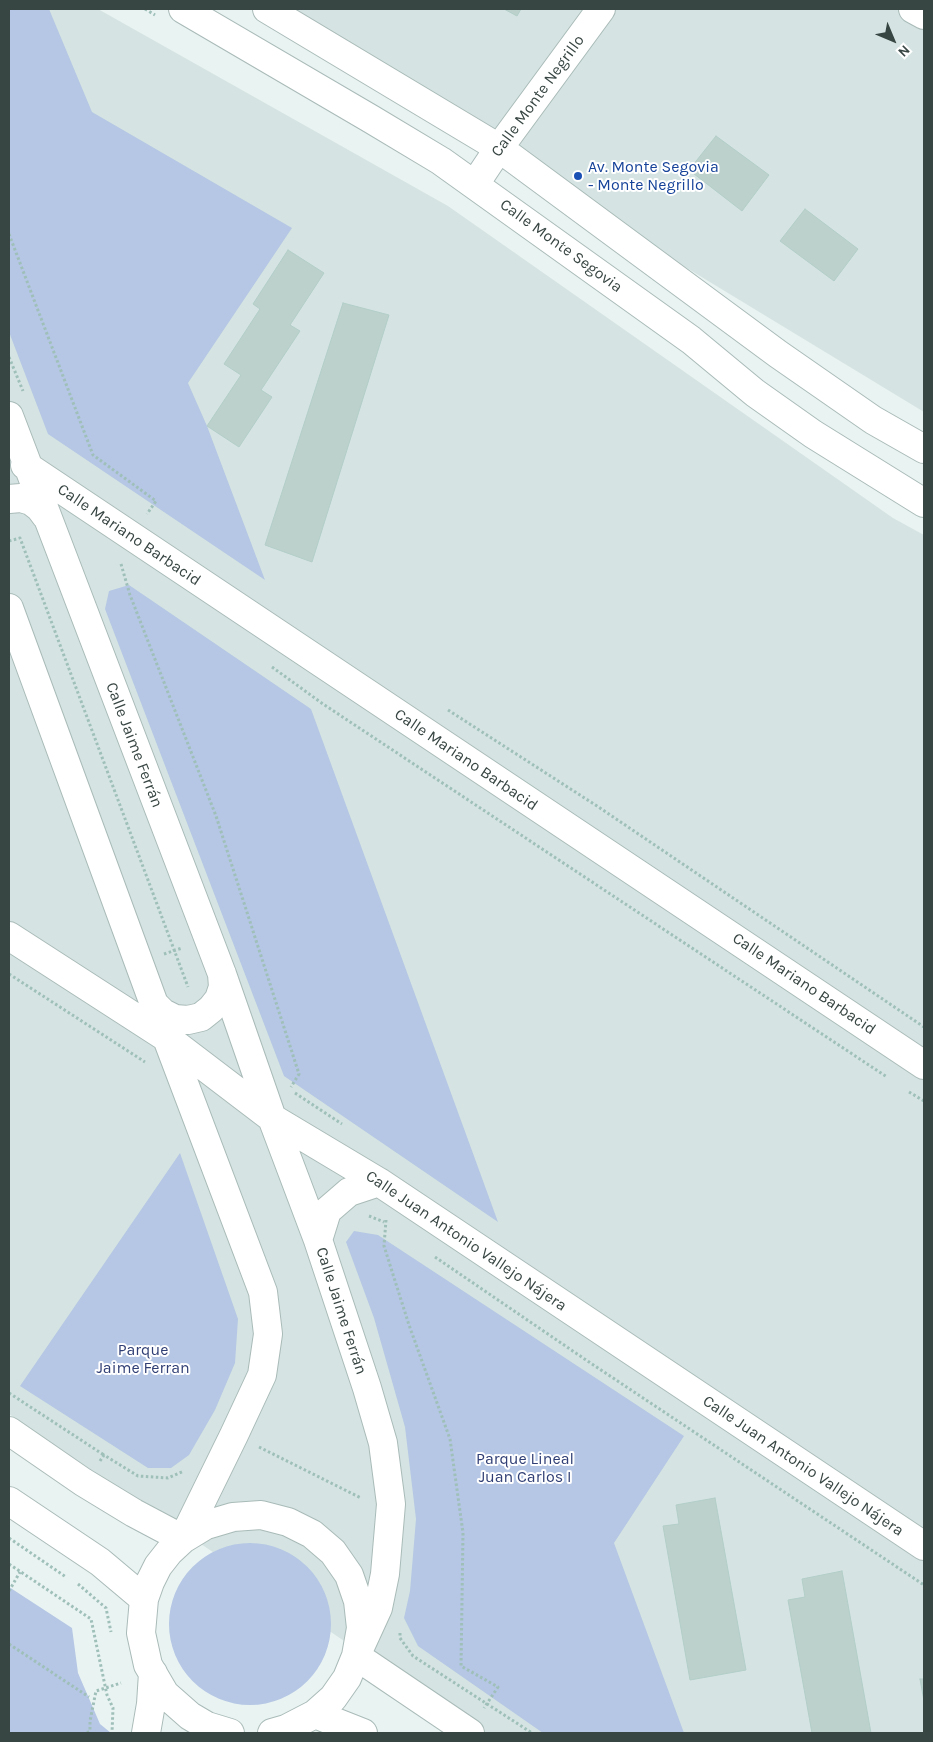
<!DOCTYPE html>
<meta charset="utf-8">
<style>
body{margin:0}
#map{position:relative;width:933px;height:1742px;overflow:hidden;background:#e9f3f2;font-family:Karla,sans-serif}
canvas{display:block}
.frame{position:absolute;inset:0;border:10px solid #384643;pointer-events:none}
.north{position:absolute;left:868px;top:15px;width:50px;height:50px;-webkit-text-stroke:4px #fff;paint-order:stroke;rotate:135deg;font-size:14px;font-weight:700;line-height:20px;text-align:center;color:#384643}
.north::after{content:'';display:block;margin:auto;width:18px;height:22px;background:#384643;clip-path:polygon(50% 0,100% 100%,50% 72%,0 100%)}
</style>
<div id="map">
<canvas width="933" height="1742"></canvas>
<div class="frame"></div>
<div class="north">N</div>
</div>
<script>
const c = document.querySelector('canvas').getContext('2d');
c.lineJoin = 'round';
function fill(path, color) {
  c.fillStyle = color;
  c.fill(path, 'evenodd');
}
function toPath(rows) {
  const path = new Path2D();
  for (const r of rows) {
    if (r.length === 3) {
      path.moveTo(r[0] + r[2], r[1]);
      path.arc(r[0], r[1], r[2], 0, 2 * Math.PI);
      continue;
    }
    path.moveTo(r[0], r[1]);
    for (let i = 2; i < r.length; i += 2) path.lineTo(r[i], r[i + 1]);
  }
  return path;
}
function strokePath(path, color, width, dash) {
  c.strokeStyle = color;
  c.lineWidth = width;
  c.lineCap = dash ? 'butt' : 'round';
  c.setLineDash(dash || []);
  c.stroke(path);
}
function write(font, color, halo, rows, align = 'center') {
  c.font = font + ' Karla,sans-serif';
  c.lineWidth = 4;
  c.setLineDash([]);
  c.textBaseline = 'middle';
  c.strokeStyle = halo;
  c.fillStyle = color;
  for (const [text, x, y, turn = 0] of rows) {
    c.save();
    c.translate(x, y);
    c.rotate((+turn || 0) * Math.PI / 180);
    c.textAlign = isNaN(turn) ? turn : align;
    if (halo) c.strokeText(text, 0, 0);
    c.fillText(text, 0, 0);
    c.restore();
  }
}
const residential = toPath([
 [9,9,98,9,448,206,893,518,924,535,924,1733,480,1733,9,1414],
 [260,9,924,9,924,412]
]);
const green = toPath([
 [9,9,49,9,92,112,292,228,188,383,207,426,265,580,48,434,9,332],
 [129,585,311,709,498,1222,284,1076,105,609,109,591],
 [180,1153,238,1319,235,1363,215,1410,189,1455,171,1468,148,1468,20,1386],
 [354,1231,378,1235,684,1436,614,1543,684,1733,543,1733,418,1646,404,1618,410,1591,416,1519,405,1427,374,1318,346,1242],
 [250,1624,81],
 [9,1587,72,1628,78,1673,100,1724,111,1733,9,1733]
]);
const building = toPath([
 [504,9,521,9,517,16,504,9],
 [716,136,769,175,742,211,689,170,716,136],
 [805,209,858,249,834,281,780,241,805,209],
 [288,250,324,273,290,325,300,331,261,390,272,397,239,447,207,426,241,375,224,364,260,309,253,304,288,250],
 [343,303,389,315,312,562,265,545,343,303],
 [715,1498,746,1670,690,1680,663,1526,679,1524,676,1505,715,1498],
 [842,1571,871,1733,812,1733,788,1600,805,1597,802,1579,842,1571],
 [920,1679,924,1679,924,1701,920,1679]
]);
const path = toPath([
 [145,9,155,15],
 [9,234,93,455,156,501,147,514],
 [9,357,23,391],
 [9,541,20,538,188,987],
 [121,564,130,595,216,816,299,1074,291,1087],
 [272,667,323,704,887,1077],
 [448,710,597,806,924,1027],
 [164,954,182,948],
 [9,974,145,1062],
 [909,1092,924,1101],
 [295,1093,342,1124],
 [369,1216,384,1222],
 [386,1220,384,1246,409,1325,450,1439,463,1533,461,1666,498,1687,484,1708],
 [435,1257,586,1360,924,1585],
 [9,1393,104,1455],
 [259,1447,361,1498],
 [100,1461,104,1455,138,1476,168,1478,184,1471],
 [9,1538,66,1577],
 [9,1564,91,1619,107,1695,113,1708,112,1733],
 [78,1584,106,1608,111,1632],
 [9,1591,20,1572],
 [400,1633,400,1638,413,1656,532,1733],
 [9,1644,89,1697],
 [87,1733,90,1731,90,1721,96,1691,121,1683]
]);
const street = toPath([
 [183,9,371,119,441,161,691,340,755,393,813,434,924,503],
 [267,9,499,148,778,354,873,420,924,449],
 [913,9,924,15],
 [475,184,499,148,601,9],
 [9,416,222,974,272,1118,318,1240,367,1388,383,1443,391,1504,385,1574,378,1608,356,1656],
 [25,465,924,1065],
 [9,499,21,498,31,501,40,508,46,516],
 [9,608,154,1004,263,1292,268,1334,262,1375,234,1435,183,1539],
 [9,936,167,1038,272,1118,379,1182,924,1546],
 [154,1004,163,1013,175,1019,188,1020,201,1017,211,1009,219,999,223,987,222,974],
 [318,1240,327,1211,349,1192,379,1182],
 [9,1431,83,1482,134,1513,183,1539],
 [9,1501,100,1562,144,1599],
 [356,1656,470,1733],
 [315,1714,363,1733],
 [146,1733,151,1704,153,1673],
 [230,1733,207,1726,190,1716,165,1694,148,1665,141,1633,144,1599,150,1582,158,1566,169,1552,183,1539,206,1525,233,1517,261,1515,288,1522,312,1534,333,1552,349,1575,358,1601,361,1628,356,1656,347,1678,333,1698,315,1714,286,1729,272,1733]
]);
const markers = [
 [578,176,5,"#1a4fb4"]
];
const streetNames = [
 ["Calle Monte Negrillo",538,96,-54],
 ["Calle Monte Segovia",561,246,36],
 ["Calle Mariano Barbacid",129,535,34],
 ["Calle Jaime Ferrán",134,745,69],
 ["Calle Mariano Barbacid",466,760,34],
 ["Calle Mariano Barbacid",804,984,34],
 ["Calle Juan Antonio Vallejo Nájera",466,1241,34],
 ["Calle Jaime Ferrán",341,1311,72],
 ["Calle Juan Antonio Vallejo Nájera",803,1466,34]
];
const transitNames = [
 ["Av. Monte Segovia",588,167],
 ["- Monte Negrillo",588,185]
];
const parkNames = [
 ["Parque",143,1350],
 ["Jaime Ferran",143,1368],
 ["Parque Lineal",525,1459],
 ["Juan Carlos I",525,1477]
];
fill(residential, '#d5e4e2');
fill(green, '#b5c7e4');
fill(building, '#bcd1cc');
strokePath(building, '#b3cec8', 1);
strokePath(street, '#a9bbb8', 30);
strokePath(path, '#9fbfb9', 3, [2.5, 2.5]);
strokePath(street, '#fff', 28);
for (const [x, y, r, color] of markers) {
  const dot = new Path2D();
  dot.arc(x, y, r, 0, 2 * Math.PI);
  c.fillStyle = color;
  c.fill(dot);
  strokePath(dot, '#fff', 2);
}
write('16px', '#384643', '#fff', streetNames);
write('16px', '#164399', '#fff', transitNames, 'left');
write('16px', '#2f3e74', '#fff', parkNames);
</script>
